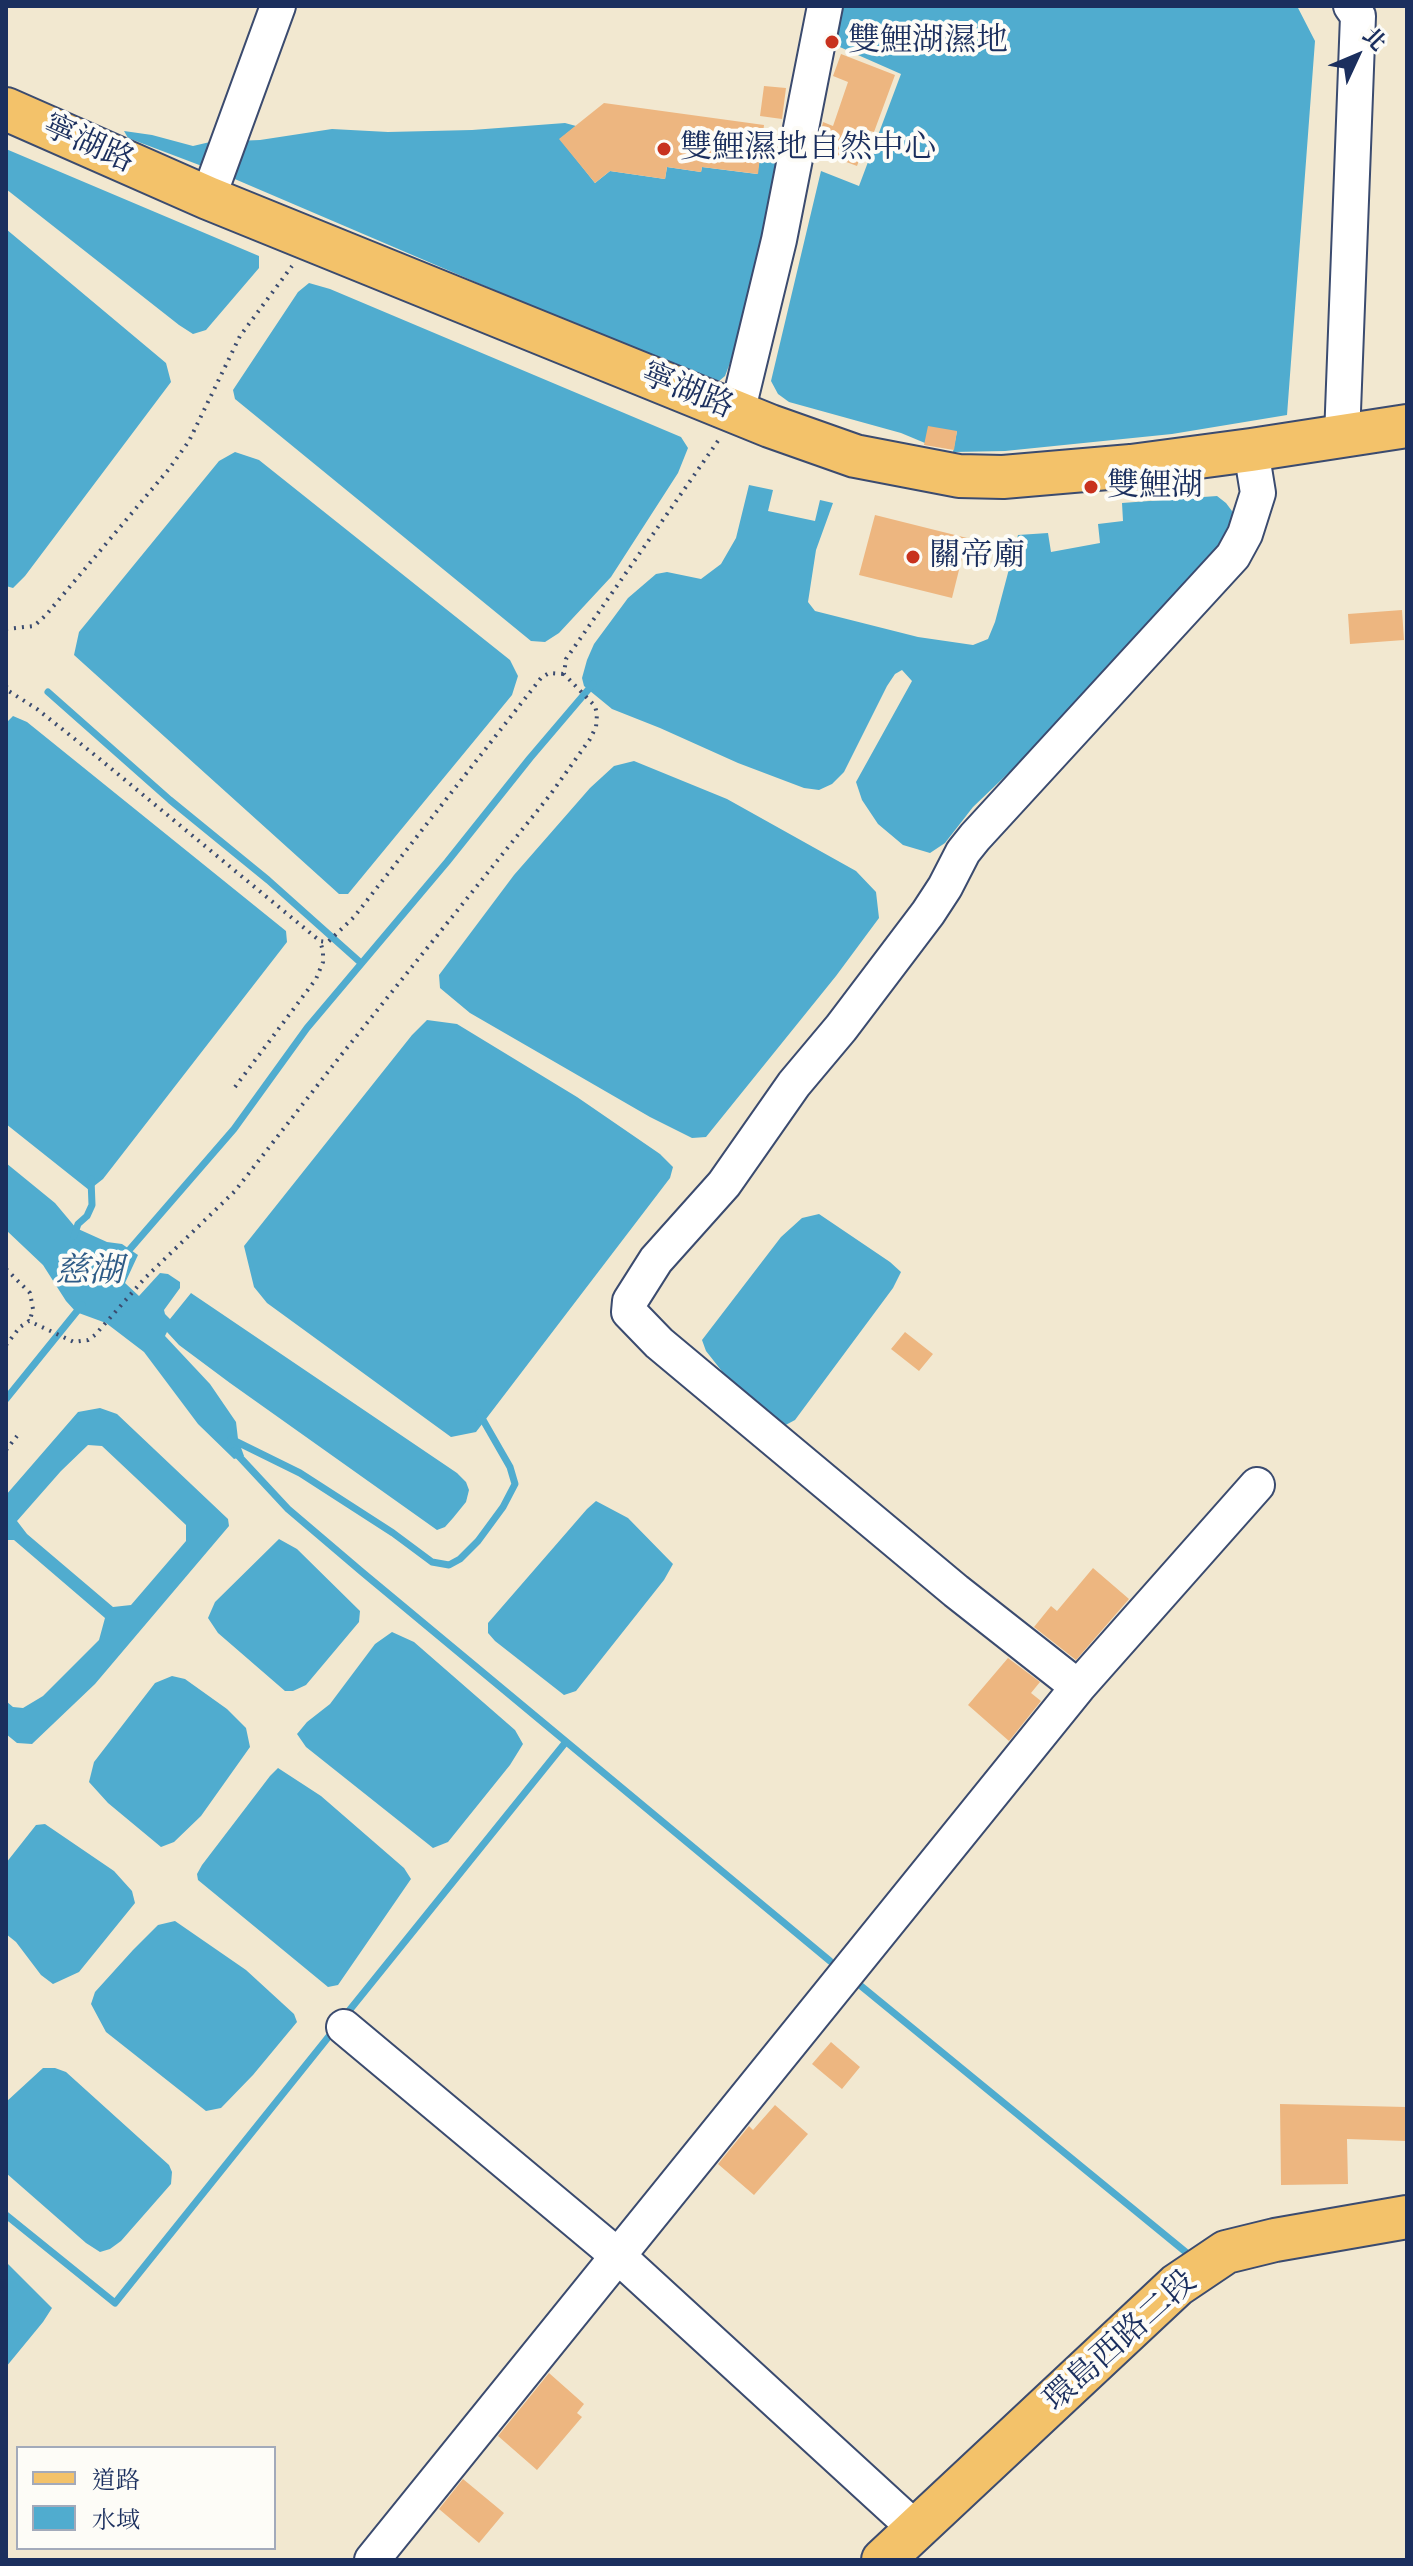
<!DOCTYPE html>
<meta charset="utf-8">
<style>
body{margin:0}
#map{position:relative;width:1413px;height:2566px;overflow:hidden;background:#f2e8d0;font-family:Alegreya,"Noto Serif TC",serif}
canvas{display:block}
.frame{position:absolute;inset:0;border:8px solid #1b2f5e;pointer-events:none}
.legend{position:absolute;left:16px;top:2446px;width:260px;height:104px;box-sizing:border-box;background:#fdfcf7;border:2px solid #a3aaba;margin:0;padding:10px 14px;list-style:none;font-size:24px;color:#1b2f5e}
.legend li{display:flex;align-items:center;gap:16px;height:40px}
.legend b{width:40px;border:2px solid #a3aaba}
.north{position:absolute;left:1317px;top:16px;width:80px;height:80px;-webkit-text-stroke:6px #fdfcf7;paint-order:stroke;rotate:46deg;font-size:22px;font-weight:700;line-height:32px;text-align:center;color:#1b2f5e}
.north::after{content:'';display:block;margin:auto;width:28px;height:36px;background:#1b2f5e;clip-path:polygon(50% 0,100% 100%,50% 72%,0 100%)}
</style>
<div id="map">
<canvas width="1413" height="2566"></canvas>
<div class="frame"></div>
<ul class="legend">
<li><b style="height:10px;background:#f3c26a"></b>道路</li>
<li><b style="height:22px;background:#50accf"></b>水域</li>
</ul>
<div class="north">北</div>
</div>
<script>
const c = document.querySelector('canvas').getContext('2d');
c.lineJoin = 'round';
function fill(path, color) {
  c.fillStyle = color;
  c.fill(path, 'evenodd');
}
function toPath(rows) {
  const path = new Path2D();
  for (const r of rows) {
    path.moveTo(r[0], r[1]);
    for (let i = 2; i < r.length; i += 2) path.lineTo(r[i], r[i + 1]);
  }
  return path;
}
function strokePath(path, color, width, dash) {
  c.strokeStyle = color;
  c.lineWidth = width;
  c.lineCap = dash ? 'butt' : 'round';
  c.setLineDash(dash || []);
  c.stroke(path);
}
function write(font, color, halo, rows, align = 'center') {
  c.font = font + ' Alegreya,"Noto Serif TC",serif';
  c.lineWidth = 8;
  c.setLineDash([]);
  c.textBaseline = 'middle';
  c.strokeStyle = halo;
  c.fillStyle = color;
  for (const [text, x, y, turn = 0] of rows) {
    c.save();
    c.translate(x, y);
    c.rotate((+turn || 0) * Math.PI / 180);
    c.textAlign = isNaN(turn) ? turn : align;
    if (halo) c.strokeText(text, 0, 0);
    c.fillText(text, 0, 0);
    c.restore();
  }
}
const water = toPath([
 [842,6,1297,6,1315,41,1287,415,1172,434,1005,451,953,452,957,431,925,443,901,433,789,402,778,394,771,381,821,171,859,186,901,74,833,44],
 [565,123,576,126,560,139,595,183,610,171,665,179,667,167,701,172,702,167,757,174,760,158,779,165,738,342,725,376,719,381,590,331,223,174,128,138,124,131,152,135,193,146,210,142,260,140,332,129,388,132,472,130],
 [6,149,259,256,259,268,206,330,193,334,179,325,6,189],
 [6,229,166,363,171,382,25,576,13,588,6,586],
 [309,283,330,289,681,437,688,448,678,473,611,577,559,633,545,642,531,641,235,399,233,390,298,292],
 [235,452,259,460,510,660,518,676,512,695,348,894,339,894,74,655,79,632,219,461],
 [749,485,773,490,768,511,815,521,820,500,833,503,816,550,808,602,815,611,918,637,973,645,988,639,995,622,1018,535,1048,533,1051,552,1100,543,1098,524,1123,521,1122,503,1217,496,1226,503,1235,515,1230,530,1215,553,1085,691,1046,737,973,807,945,843,930,853,903,845,878,824,862,800,856,782,912,681,902,670,895,674,887,686,844,772,832,784,819,790,804,788,738,763,660,728,612,709,584,686,582,678,587,660,594,644,628,598,656,574,667,572,701,579,721,564,736,538],
 [13,716,27,722,286,931,287,942,103,1179,89,1190,6,1124,6,723],
 [634,761,727,799,856,871,876,892,879,918,836,976,706,1137,692,1138,650,1117,470,1013,440,988,439,975,514,875,590,788,614,766],
 [427,1020,457,1024,577,1097,660,1154,673,1167,670,1178,476,1432,451,1437,267,1303,254,1287,244,1246,412,1035],
 [6,1163,55,1203,76,1228,107,1242,122,1244,138,1255,125,1283,139,1296,160,1273,168,1274,180,1282,180,1288,164,1310,165,1314,170,1319,191,1293,457,1473,466,1482,469,1490,466,1502,453,1518,445,1527,437,1530,230,1383,179,1345,167,1332,165,1336,210,1384,236,1422,238,1439,244,1456,234,1459,198,1424,144,1352,106,1323,76,1312,66,1301,43,1265,6,1230],
 [819,1214,890,1262,901,1272,893,1288,795,1420,780,1428,732,1384,706,1351,702,1340,781,1237,802,1218],
 [100,1408,117,1414,228,1519,229,1526,95,1684,32,1744,17,1743,6,1734,6,1701,13,1707,23,1708,43,1696,99,1640,105,1618,14,1540,6,1540,6,1495,78,1412],
 [88,1445,102,1446,186,1525,186,1541,131,1605,113,1607,27,1534,17,1521,61,1471],
 [596,1501,628,1518,673,1564,664,1580,576,1691,564,1695,495,1641,488,1633,488,1623,587,1509],
 [279,1539,297,1549,360,1611,359,1622,306,1685,293,1691,285,1691,218,1633,208,1618,215,1602],
 [392,1632,414,1642,515,1730,523,1744,510,1765,448,1842,433,1848,306,1747,297,1734,307,1722,330,1704,375,1644],
 [172,1676,185,1679,227,1709,246,1728,250,1747,201,1816,174,1842,161,1847,108,1803,89,1782,94,1762,155,1683],
 [278,1768,321,1796,404,1868,411,1879,338,1985,328,1987,198,1880,197,1874,202,1865,270,1776],
 [45,1824,114,1871,132,1891,135,1903,79,1972,53,1984,41,1975,16,1942,6,1934,6,1863,36,1825],
 [175,1921,246,1970,294,2014,297,2022,253,2075,221,2108,206,2111,106,2032,91,2004,95,1992,133,1950,158,1925],
 [43,2068,55,2068,66,2072,169,2165,172,2172,171,2184,121,2241,110,2249,100,2252,86,2243,6,2173,6,2102],
 [6,2262,52,2308,43,2322,6,2367]
]);
const stream = toPath([
 [48,692,170,800,268,880,361,963],
 [74,1236,78,1224,87,1216,92,1205,91,1179],
 [124,1256,234,1129,307,1028,447,862,530,758,593,684],
 [6,1399,82,1305],
 [231,1439,300,1473,393,1533,432,1562,449,1565,460,1559,478,1541,503,1507,515,1484,510,1467,479,1413],
 [234,1451,288,1509,362,1572,830,1961],
 [861,1986,1193,2258],
 [344,2017,565,1743],
 [6,2215,115,2303,334,2030]
]);
const building = toPath([
 [841,54,895,75,874,132,870,131,857,166,817,151,823,122,833,126,848,82,833,76],
 [764,86,786,88,782,119,760,116],
 [604,103,764,125,758,174,702,167,701,172,667,167,665,179,610,171,595,183,559,139],
 [928,426,957,431,954,450,924,445],
 [875,515,967,538,952,598,859,575],
 [1402,610,1404,640,1350,644,1348,614],
 [905,1332,933,1354,919,1371,891,1349],
 [1093,1568,1129,1599,1076,1660,1034,1627,1051,1606,1057,1611],
 [1008,1658,1040,1682,1031,1693,1041,1701,1009,1741,968,1705],
 [831,2042,860,2067,842,2089,812,2064],
 [1280,2104,1406,2107,1406,2141,1347,2139,1348,2184,1281,2185],
 [775,2105,808,2134,754,2195,718,2164,749,2126,753,2130],
 [549,2373,584,2404,577,2413,582,2417,537,2470,498,2436],
 [463,2479,504,2513,479,2543,439,2509]
]);
const path = toPath([
 [6,629,34,626,46,615,169,469,189,441,240,336,292,266],
 [6,635,6,652],
 [6,685,7,690,37,709,96,756,320,941],
 [235,1087,316,979,323,962,323,951,320,941,328,942,354,917,541,678,549,673,564,674],
 [6,1269,30,1293,33,1309,30,1320],
 [6,1345,20,1327,29,1321,74,1342,88,1340,95,1335,145,1278,235,1191,338,1059,550,795,590,739,596,727,597,714,595,706,564,674,566,659,720,438],
 [6,1450,17,1436]
]);
const minor = toPath([
 [208,198,278,6],
 [737,413,779,240,825,6],
 [1342,437,1358,16,1351,6],
 [1078,1687,956,1591,659,1343,629,1312,630,1301,656,1260,724,1184,794,1084,841,1028,928,913,945,887,963,852,975,837,1233,556,1245,534,1258,493,1251,450],
 [344,2027,618,2256,917,2530],
 [372,2560,1078,1687,1257,1485]
]);
const major = toPath([
 [6,109,208,198,770,426,855,456,959,476,1003,477,1131,466,1251,450,1407,426],
 [883,2560,1177,2285,1226,2252,1275,2240,1407,2217]
]);
const markers = [
 [832,42,8,"#c8321e"],
 [664,149,8,"#c8321e"],
 [1091,487,8,"#c8321e"],
 [913,557,8,"#c8321e"]
];
const poiNames = [
 ["雙鯉湖濕地",848,42],
 ["雙鯉濕地自然中心",680,149],
 ["雙鯉湖",1107,487],
 ["關帝廟",929,557]
];
const streetNames = [
 ["寧湖路",88,145,24],
 ["寧湖路",687,392,22],
 ["環島西路二段",1121,2342,-42]
];
const waterNames = [
 ["慈湖",89,1273]
];
fill(water, '#50accf');
strokePath(stream, '#50accf', 7);
fill(building, '#edb680');
strokePath(minor, '#3b4b6f', 38);
strokePath(major, '#3b4b6f', 46);
strokePath(path, '#3b4b6f', 4, [2, 6]);
strokePath(minor, '#fff', 34);
strokePath(major, '#f3c26a', 42);
for (const [x, y, r, color] of markers) {
  const dot = new Path2D();
  dot.arc(x, y, r, 0, 2 * Math.PI);
  c.fillStyle = color;
  c.fill(dot);
  strokePath(dot, '#fdfcf7', 3);
}
write('32px', '#1b2f5e', '#fdfcf7', poiNames, 'left');
write('32px', '#1b2f5e', '#fdfcf7', streetNames);
write('italic 34px', '#2e5b86', '#fdfcf7', waterNames);
</script>
